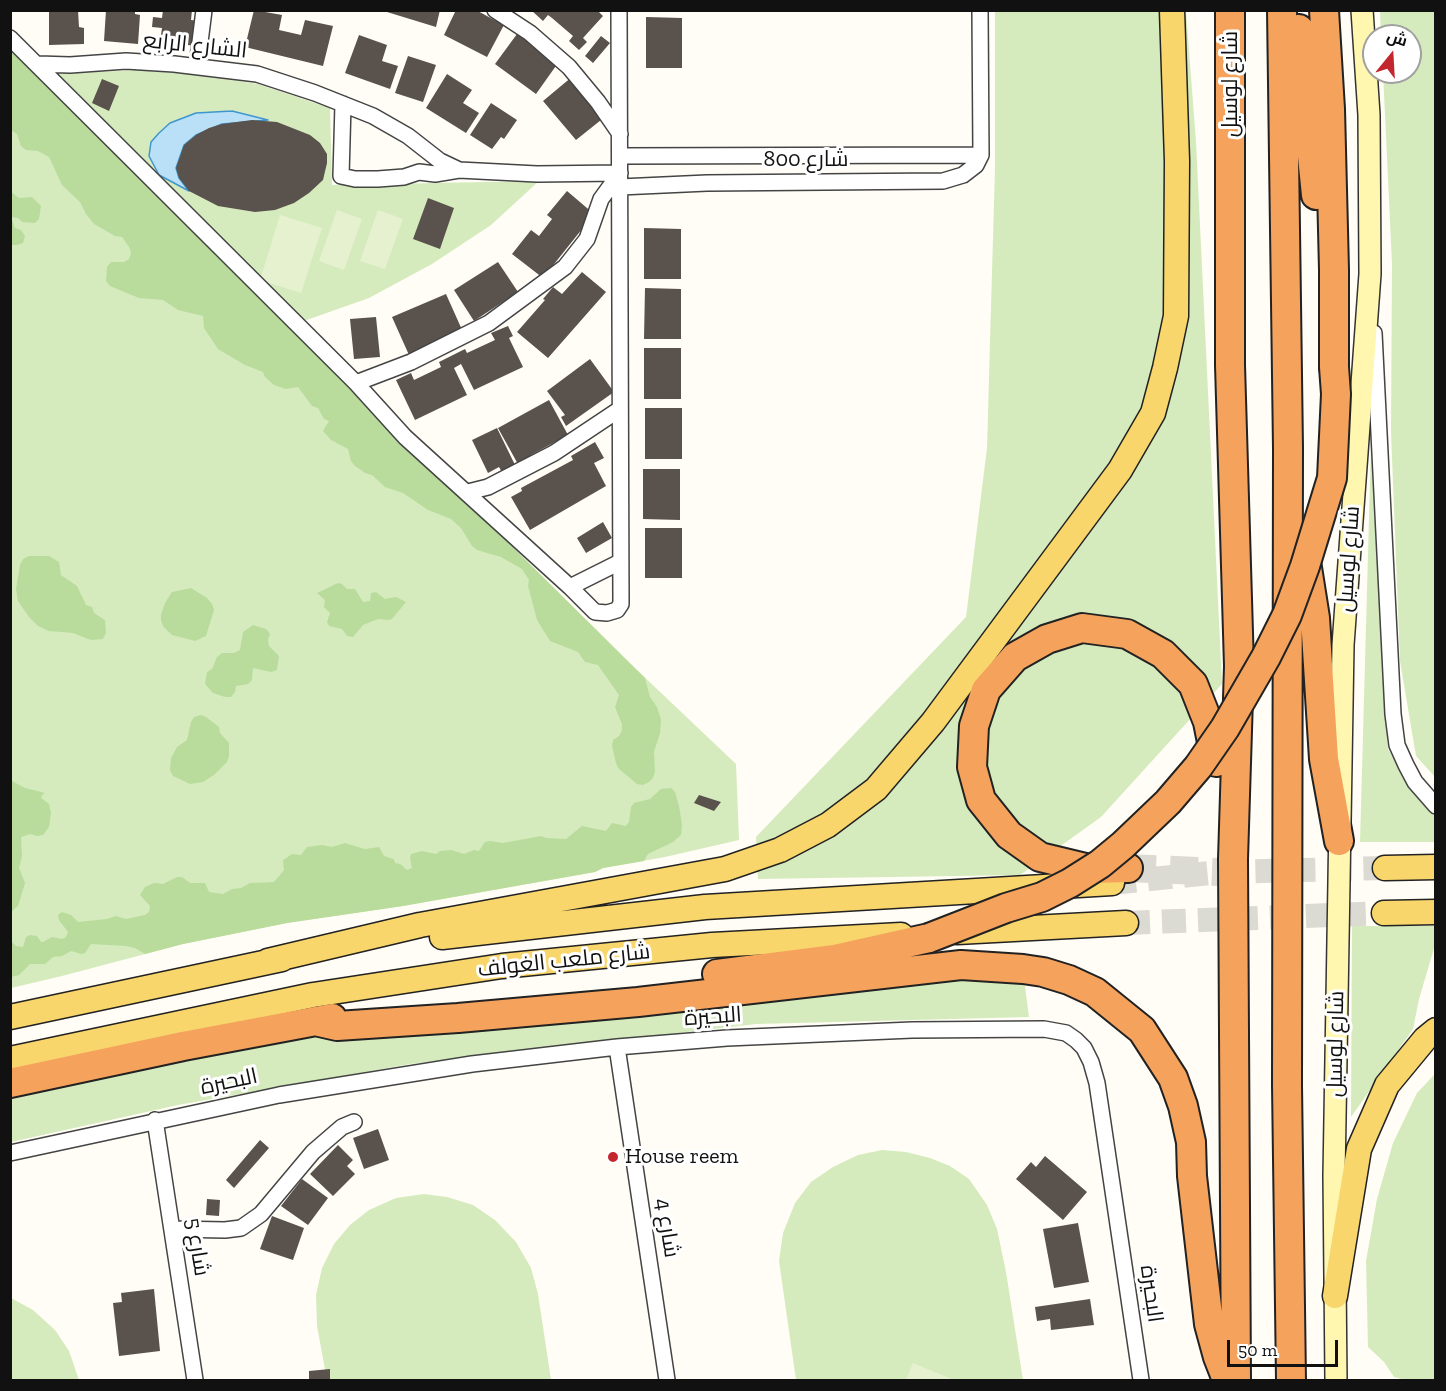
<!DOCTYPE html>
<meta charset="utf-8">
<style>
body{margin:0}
#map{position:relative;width:1446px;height:1391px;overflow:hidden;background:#fffdf5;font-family:"Zilla Slab",Cairo,serif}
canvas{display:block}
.frame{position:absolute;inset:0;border:12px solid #111;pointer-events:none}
.north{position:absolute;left:1362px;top:24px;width:60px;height:60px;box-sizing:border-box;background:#fff;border:2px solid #a0a0a0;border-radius:50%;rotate:18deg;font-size:16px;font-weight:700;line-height:24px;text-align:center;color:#111}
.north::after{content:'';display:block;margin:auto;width:21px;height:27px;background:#c4262e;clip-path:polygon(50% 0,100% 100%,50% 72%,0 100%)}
.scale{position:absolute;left:1227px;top:1340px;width:111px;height:27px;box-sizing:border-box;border:3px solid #111;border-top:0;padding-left:8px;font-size:18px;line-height:21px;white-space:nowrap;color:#111;-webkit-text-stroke:4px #fff;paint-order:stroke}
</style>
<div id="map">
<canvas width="1446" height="1391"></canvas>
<div class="frame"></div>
<div class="north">ش</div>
<div class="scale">50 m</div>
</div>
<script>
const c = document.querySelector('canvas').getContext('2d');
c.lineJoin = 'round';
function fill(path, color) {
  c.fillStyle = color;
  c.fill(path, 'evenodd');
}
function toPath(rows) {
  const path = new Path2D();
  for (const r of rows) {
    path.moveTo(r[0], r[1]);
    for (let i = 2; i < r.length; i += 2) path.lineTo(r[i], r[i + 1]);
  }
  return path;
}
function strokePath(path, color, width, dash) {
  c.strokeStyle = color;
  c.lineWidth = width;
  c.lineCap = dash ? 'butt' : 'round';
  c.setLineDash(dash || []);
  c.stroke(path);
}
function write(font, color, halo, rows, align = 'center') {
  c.font = font + ' "Zilla Slab",Cairo,serif';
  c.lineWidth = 6;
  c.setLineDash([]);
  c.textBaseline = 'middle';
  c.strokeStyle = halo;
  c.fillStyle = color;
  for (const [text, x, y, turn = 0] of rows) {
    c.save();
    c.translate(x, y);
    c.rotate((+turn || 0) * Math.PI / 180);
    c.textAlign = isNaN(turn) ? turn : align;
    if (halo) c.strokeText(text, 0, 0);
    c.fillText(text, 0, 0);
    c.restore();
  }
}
const green = toPath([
 [995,11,1186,11,1196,142,1222,684,1101,817,1020,875,758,879,756,837,966,617,987,448,995,167],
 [1380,11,1435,11,1435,777,1416,756,1400,661,1391,431,1392,264,1383,72,1410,72,1410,36,1381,36],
 [10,49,619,653,736,764,739,840,665,857,603,868,595,872,403,906,287,923,183,944,62,976,11,988],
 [137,70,200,75,258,84,330,108,332,185,539,181,491,225,432,264,369,298,301,322,53,74],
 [1371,446,1388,749,1408,786,1435,814,1436,842,1360,842],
 [1352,926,1435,926,1435,945,1419,999,1413,1029,1351,1117],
 [908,979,1024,979,1029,1017,756,1024,410,1064,178,1105,11,1142,10,1091,302,1036],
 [1435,1074,1435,1380,1406,1380,1394,1377,1384,1362,1368,1347,1366,1261,1377,1199,1393,1143,1417,1093],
 [882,1150,906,1152,930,1158,950,1166,969,1179,987,1205,997,1229,1006,1272,1023,1380,796,1380,779,1261,783,1233,795,1203,811,1182,833,1167,858,1155],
 [424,1194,447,1197,473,1205,495,1220,516,1242,531,1268,538,1294,551,1380,327,1380,317,1326,316,1295,322,1268,334,1244,350,1225,369,1210,396,1198],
 [11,1298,33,1310,55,1330,69,1351,79,1380,11,1380]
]);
const forest = toPath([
 [10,49,645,678,650,697,657,707,661,720,660,733,654,752,655,772,653,778,649,782,643,785,637,784,618,768,616,763,612,746,613,740,619,736,622,730,622,724,615,707,619,695,598,665,585,662,578,652,550,641,537,620,528,586,529,580,522,569,501,557,477,550,472,546,461,528,451,519,428,510,403,493,385,487,372,475,365,473,355,466,351,461,348,449,331,440,323,431,329,421,324,419,318,408,312,406,298,387,286,389,274,385,265,377,263,372,245,365,218,349,204,328,203,316,178,310,163,300,139,298,110,286,106,281,107,267,111,262,124,262,129,259,131,253,129,247,122,237,115,236,94,224,86,214,80,202,62,185,49,157,38,151,26,150,21,146,17,134,11,130],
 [11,192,19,198,32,197,41,206,39,219,35,223,22,222,18,218,11,217,15,228,21,230,25,236,23,243,17,245,11,245],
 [29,556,49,556,59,562,61,575,77,586,86,605,92,607,94,613,105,620,106,633,103,639,91,640,73,633,49,631,38,626,29,617,18,601,16,589,20,565,23,559],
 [338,583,342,584,347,589,355,589,363,602,370,601,371,593,376,592,385,599,396,597,406,602,392,619,388,620,379,619,373,621,363,625,353,637,347,636,342,629,329,626,327,622,330,613,324,607,325,600,317,593],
 [191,588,207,598,212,604,214,610,206,636,195,641,172,635,163,626,161,620,161,614,165,603,172,592],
 [253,625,266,629,270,634,268,640,269,646,279,656,277,670,271,672,253,668,252,680,248,684,236,686,235,692,231,697,225,697,213,693,205,684,207,672,212,669,217,657,222,653,234,653,240,650,243,632],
 [201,715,206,717,219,727,220,733,229,743,229,756,227,762,214,775,203,782,190,784,173,776,170,770,171,758,177,747,187,740,191,722,194,717],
 [10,780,25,788,45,793,42,795,41,798,49,804,51,813,49,827,43,835,37,836,30,834,21,837,22,856,19,868,25,883,18,906,11,912],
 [671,788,675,792,679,806,682,825,681,835,673,842,648,854,644,861,603,868,595,872,403,906,287,923,183,944,145,954,135,948,126,946,91,944,85,953,81,954,71,951,62,956,53,957,45,964,30,964,19,975,11,977,11,941,16,946,23,947,26,937,30,935,37,936,41,942,43,942,52,937,62,939,66,937,68,932,59,920,58,915,62,912,71,915,78,922,107,919,116,916,126,919,145,915,149,912,150,906,140,895,145,887,154,883,163,884,177,877,182,877,190,883,205,883,209,892,223,894,232,889,241,888,250,883,274,882,284,870,283,860,292,854,301,855,307,847,322,845,332,847,345,843,365,849,379,847,384,856,394,859,395,863,400,864,407,870,412,868,410,858,411,854,422,851,436,854,440,851,451,850,464,854,474,850,479,851,485,842,490,841,503,843,541,836,546,838,566,839,582,826,606,831,612,823,626,826,629,822,631,807,634,803,650,799,661,789]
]);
const pitch = toPath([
 [337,210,362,219,344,270,319,261],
 [378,210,403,219,385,269,360,261],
 [280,215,322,228,301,293,260,280],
 [913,1363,954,1380,906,1380]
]);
const water = toPath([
 [232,111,268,120,222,124,196,135,184,145,176,168,179,178,189,191,159,175,149,156,151,142,159,133,170,123,196,113,232,111]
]);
const building = toPath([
 [49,10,78,10,79,27,84,28,84,44,49,45],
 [106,10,135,10,135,14,140,15,138,44,104,41],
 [163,10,192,10,191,20,200,21,197,46,160,42,162,28,152,27,153,17,162,18],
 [254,10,282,15,279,30,301,35,305,20,333,26,323,66,245,47],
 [387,10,440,10,436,27,387,12],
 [456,10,476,10,496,21,497,18,505,23,487,57,444,35],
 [531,10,597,10,603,16,583,38,587,42,579,50,569,41,573,36,552,18,548,15,543,21],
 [646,17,682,18,682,68,646,68],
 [517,34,558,63,536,94,495,64],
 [359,35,387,45,382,61,398,66,390,89,345,73],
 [601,36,610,43,593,63,585,56],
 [408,56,436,65,423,102,395,93],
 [447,74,472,90,463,103,479,113,466,133,426,108],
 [573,76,606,116,576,140,543,101],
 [102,79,119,86,109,111,92,103],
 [491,103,517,120,504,139,501,137,492,149,470,135],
 [252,120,277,122,310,135,320,143,327,154,327,163,323,180,309,193,294,203,275,210,255,212,218,206,189,191,179,178,176,168,184,145,196,135,209,128,222,124],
 [567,191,594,214,543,278,512,254,531,230,539,236,552,219,547,215],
 [428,198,454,208,440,249,413,239],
 [644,228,681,229,681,279,644,279],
 [498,262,518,292,474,321,454,290],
 [582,272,606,292,548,358,517,332,545,300,543,299,553,287,562,294],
 [645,288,681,289,681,339,644,339],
 [446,294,463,332,409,355,392,317],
 [376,317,380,357,354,359,350,319],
 [508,326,513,336,509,338,523,367,474,390,461,364,454,368,467,395,415,420,396,380,411,373,414,380,441,367,439,362,465,349,467,353,495,340,491,333],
 [644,348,681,348,681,399,644,399],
 [590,359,614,392,566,426,561,417,565,415,547,391],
 [549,400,568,435,531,455,533,458,519,466,498,428],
 [645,408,682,408,682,459,645,459],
 [497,428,516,467,503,474,499,467,488,473,472,440],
 [595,442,604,458,594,463,606,486,530,530,511,497,522,491,521,488,573,460,571,456],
 [643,469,680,469,680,520,643,519],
 [603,522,612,538,586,553,577,538],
 [645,528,682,528,682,578,645,578],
 [699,795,721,802,714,811,694,803],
 [378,1129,389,1160,364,1169,353,1138],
 [260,1140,269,1148,234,1188,226,1180],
 [338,1145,353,1160,347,1166,355,1174,333,1196,310,1174],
 [1045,1156,1087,1192,1063,1220,1016,1179,1031,1162,1036,1167],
 [302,1179,328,1198,308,1225,281,1206],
 [207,1199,220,1200,219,1216,206,1215],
 [272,1216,304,1228,293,1260,260,1249],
 [1078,1223,1089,1282,1054,1288,1043,1229],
 [154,1289,160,1351,119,1356,113,1303,122,1302,121,1293],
 [1090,1299,1094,1325,1051,1330,1050,1319,1037,1321,1035,1307],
 [330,1369,330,1380,309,1380,309,1371]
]);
const primaryTunnel = toPath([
 [1112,883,1220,872,1385,868],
 [1126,923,1384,913]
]);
const highwayTunnel = toPath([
 [1128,868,1220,872]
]);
const street = toPath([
 [495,10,530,33,569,67,598,102,620,134],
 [10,38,356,383,405,437,570,587,595,612,607,613,617,610,621,604,619,10],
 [38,64,70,65,126,61,174,64,257,74,315,93,373,116,408,136,440,161,459,170,537,174,620,173],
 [197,66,204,10],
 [343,104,341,176,355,179,378,179,404,177,419,172,435,174,459,170],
 [620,156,981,155],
 [620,187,707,183,943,181,963,175,976,165,981,155,980,10],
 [1374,333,1393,714,1397,745,1406,765,1415,782,1436,806],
 [356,383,411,362,489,323,565,267,587,239,601,199,620,173],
 [468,492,488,487,554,453,620,409],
 [570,587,620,562],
 [617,1047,667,1380],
 [155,1120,195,1380],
 [10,1153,279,1095,472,1064,617,1047,727,1038,912,1030,1044,1029,1066,1033,1076,1040,1084,1048,1091,1062,1097,1083,1141,1380],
 [172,1229,225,1230,241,1228,261,1214,313,1152,342,1127,354,1122]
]);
const secondary = toPath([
 [1336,1380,1334,1176,1343,645,1370,274,1369,115,1362,10]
]);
const primary = toPath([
 [1385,868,1436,867],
 [1384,913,1436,912],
 [957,932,1126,923],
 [442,937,705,907,1112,883],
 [268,961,420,925,725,869,780,850,828,825,876,789,933,722,1120,470,1153,413,1165,368,1176,316,1177,161,1172,10],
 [10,1017,282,959],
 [10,1059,313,995,502,966,712,945,901,935],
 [1335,1296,1359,1149,1387,1085,1425,1039,1436,1030]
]);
const highway = toPath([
 [1230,10,1230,365,1239,666,1233,859,1236,1380],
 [1282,10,1288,448,1287,1085,1291,1380],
 [1324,10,1330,109,1334,270,1334,367],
 [1299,29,1316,195],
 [1305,555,1315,618,1324,759,1339,841],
 [1128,868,1090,869,1040,857,1009,835,981,800,972,767,974,726,986,690,1015,657,1047,639,1082,628,1127,634,1163,654,1193,684,1208,722,1216,762],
 [717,974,835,959,929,938],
 [315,1021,337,1026,458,1018,638,1002,961,965,1023,969,1043,972,1069,980,1095,992,1142,1030,1173,1078,1183,1106,1191,1142,1192,1176,1209,1324,1218,1357,1227,1380],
 [10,1083,183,1046,332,1018]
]);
const highwayBridge = toPath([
 [929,938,1006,908,1042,897,1070,883,1100,864,1123,845,1168,802,1198,767,1225,728,1266,657,1287,615,1305,566,1332,478,1336,394,1334,367]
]);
const markers = [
 [613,1157,6,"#c4262e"]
];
const streetNames = [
 ["الشارع الرابع",195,46,6],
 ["شارع لوسيل",1231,84,-90],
 ["شارع 800",806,160],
 ["شارع لوسيل",1349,559,-86],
 ["شارع ملعب الغولف",564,961,-6],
 ["البحيرة",713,1017,-4],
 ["شارع لوسيل",1336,1044,-89],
 ["البحيرة",229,1082,-12],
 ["شارع 4",667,1228,81],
 ["شارع 5",197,1247,81],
 ["البحيرة",1151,1294,82]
];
const poiNames = [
 ["House reem",625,1157]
];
fill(green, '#d5ebbd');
fill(forest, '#b9dc9c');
fill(pitch, '#e6f2cf');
fill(water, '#b9e0f7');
strokePath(water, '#3f96cf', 1.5);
fill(building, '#5a524d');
strokePath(primaryTunnel, '#dbdad3', 24, [24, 12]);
strokePath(highwayTunnel, '#dbdad3', 28, [28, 14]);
strokePath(street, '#444', 18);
strokePath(secondary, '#333', 24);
strokePath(primary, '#222', 27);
strokePath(highway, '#222', 32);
strokePath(street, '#fff', 15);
strokePath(secondary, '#fff6b0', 21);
strokePath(primary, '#f9d66b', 24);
strokePath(highway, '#f5a25d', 28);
strokePath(highwayBridge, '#222', 32, []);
strokePath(highwayBridge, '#f5a25d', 28);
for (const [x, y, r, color] of markers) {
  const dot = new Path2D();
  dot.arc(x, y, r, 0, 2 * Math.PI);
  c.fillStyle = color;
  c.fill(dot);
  strokePath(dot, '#fff', 2);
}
write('22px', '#111', '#fff', streetNames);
write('22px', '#111', '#fff', poiNames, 'left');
</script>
